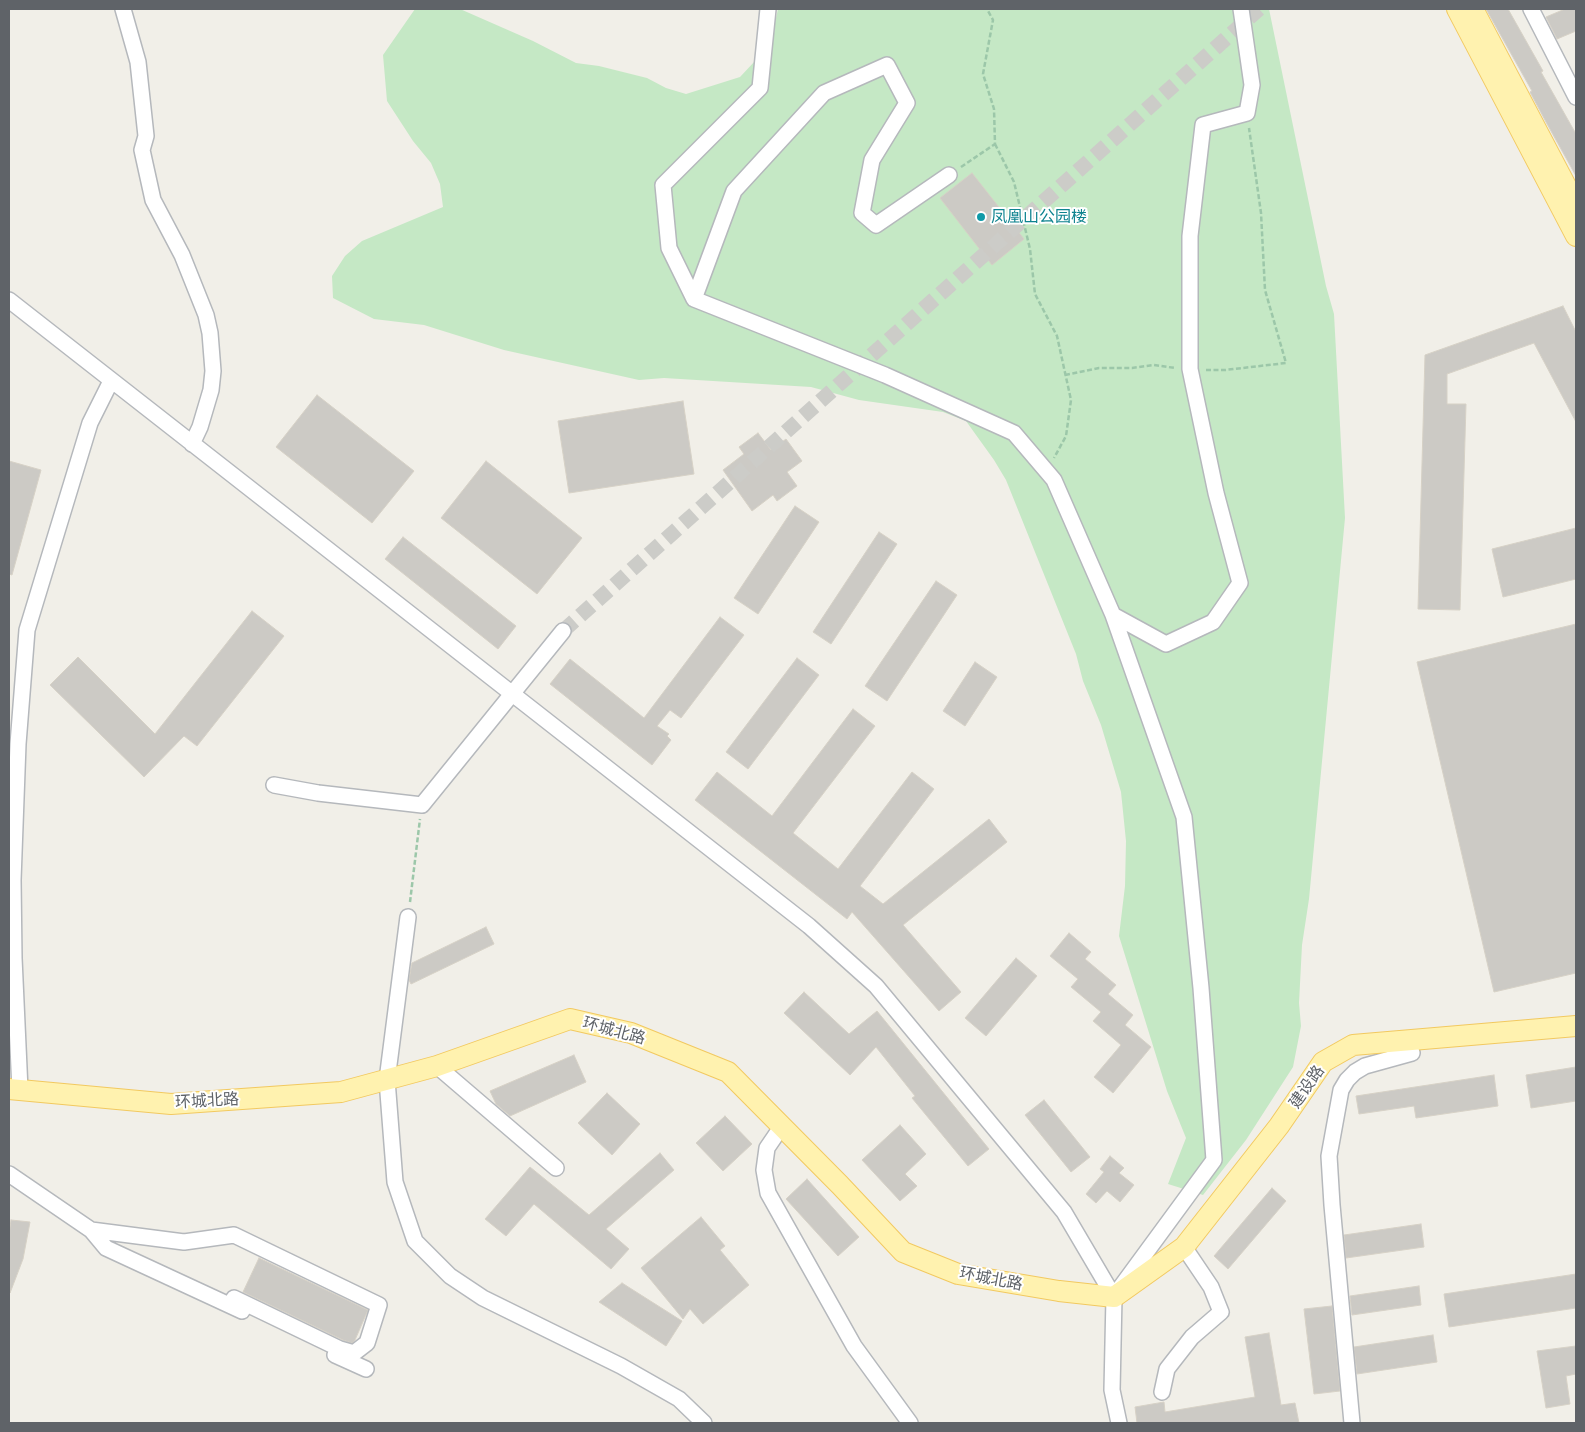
<!DOCTYPE html>
<meta charset="utf-8">
<style>
body{margin:0}
#map{position:relative;width:1585px;height:1432px;overflow:hidden;background:#f1efe8;font-family:Inter,sans-serif}
canvas{display:block}
.frame{position:absolute;inset:0;border:10px solid #5f6368;pointer-events:none}
</style>
<div id="map">
<canvas width="1585" height="1432"></canvas>
<div class="frame"></div>
</div>
<script>
const c = document.querySelector('canvas').getContext('2d');
c.lineJoin = 'round';
function fill(path, color) {
  c.fillStyle = color;
  c.fill(path, 'evenodd');
}
function toPath(rows) {
  const path = new Path2D();
  for (const r of rows) {
    path.moveTo(r[0], r[1]);
    for (let i = 2; i < r.length; i += 2) path.lineTo(r[i], r[i + 1]);
  }
  return path;
}
function strokePath(path, color, width, dash) {
  c.strokeStyle = color;
  c.lineWidth = width;
  c.lineCap = dash ? 'butt' : 'round';
  c.setLineDash(dash || []);
  c.stroke(path);
}
function write(font, color, halo, rows, align = 'center') {
  c.font = font + ' Inter,"Noto Sans SC",sans-serif';
  c.lineWidth = 4;
  c.setLineDash([]);
  c.textBaseline = 'middle';
  c.strokeStyle = halo;
  c.fillStyle = color;
  for (const [text, x, y, turn = 0] of rows) {
    c.save();
    c.translate(x, y);
    c.rotate((+turn || 0) * Math.PI / 180);
    c.textAlign = isNaN(turn) ? turn : align;
    if (halo) c.strokeText(text, 0, 0);
    c.fillText(text, 0, 0);
    c.restore();
  }
}
const green = toPath([
 [415,9,460,9,533,41,576,63,599,66,647,78,666,88,686,94,740,77,755,61,776,18,778,9,1269,9,1326,286,1334,314,1345,518,1309,899,1302,945,1299,1003,1301,1026,1293,1067,1246,1140,1203,1195,1168,1184,1186,1138,1167,1091,1119,936,1125,886,1126,841,1121,792,1101,725,1083,681,1076,654,1006,480,994,460,966,421,943,412,859,400,811,387,664,378,639,380,504,350,424,325,374,319,333,298,332,276,345,256,362,241,443,207,440,184,431,163,413,141,387,101,383,55]
]);
const building = toPath([
 [1486,9,1508,9,1543,71,1541,72,1576,134,1576,176,1546,122,1530,92,1532,91,1486,9],
 [1565,9,1576,9,1576,31,1557,39,1546,17,1565,9],
 [972,173,1024,239,992,265,940,198,972,173],
 [1563,306,1576,332,1576,422,1534,343,1447,374,1447,404,1466,404,1460,610,1418,609,1425,355,1563,306],
 [317,395,414,471,372,523,276,447,317,395],
 [683,401,694,474,569,493,558,421,683,401],
 [758,433,771,450,786,439,802,461,787,472,797,486,777,501,773,495,752,511,723,470,744,454,739,447,758,433],
 [9,461,41,470,12,575,9,574,9,461],
 [486,461,582,538,537,594,441,518,486,461],
 [795,506,819,522,758,614,734,598,795,506],
 [1576,528,1576,579,1503,597,1492,549,1576,528],
 [879,532,897,544,831,644,813,632,879,532],
 [403,537,516,626,498,649,385,559,403,537],
 [936,581,957,595,887,701,865,686,936,581],
 [252,611,284,636,197,746,184,736,144,777,50,685,78,657,155,734,252,611],
 [720,617,744,635,681,718,670,710,657,726,669,734,667,736,671,740,652,765,550,684,570,659,644,718,720,617],
 [1576,624,1576,973,1494,992,1417,662,1576,624],
 [797,658,819,675,748,769,726,752,797,658],
 [975,662,997,677,965,726,943,711,975,662],
 [853,709,875,726,793,833,838,869,912,772,934,789,860,886,883,904,989,819,1007,842,903,925,961,992,939,1011,852,912,847,919,695,800,717,772,772,816,853,709],
 [486,927,494,944,411,984,409,980,412,963,486,927],
 [1069,933,1091,952,1085,959,1116,985,1108,994,1133,1015,1125,1025,1151,1047,1113,1093,1094,1077,1121,1045,1093,1021,1101,1012,1071,987,1078,979,1050,956,1069,933],
 [1016,958,1037,976,986,1036,965,1018,1016,958],
 [804,992,849,1034,877,1011,989,1149,968,1166,912,1098,915,1096,876,1047,850,1075,784,1013,804,992],
 [574,1055,586,1082,510,1116,496,1104,490,1091,574,1055],
 [1576,1067,1576,1101,1531,1108,1526,1075,1576,1067],
 [1494,1075,1498,1106,1416,1118,1414,1106,1359,1114,1356,1096,1494,1075],
 [607,1093,640,1124,612,1155,578,1123,607,1093],
 [1044,1100,1090,1157,1071,1172,1025,1115,1044,1100],
 [725,1116,752,1144,723,1171,696,1143,725,1116],
 [900,1125,926,1154,905,1174,917,1186,900,1201,862,1160,900,1125],
 [660,1153,674,1170,606,1229,629,1249,611,1269,534,1204,506,1236,485,1219,530,1167,589,1215,660,1153],
 [1110,1156,1124,1168,1119,1173,1134,1185,1120,1202,1107,1191,1096,1203,1086,1194,1104,1172,1100,1169,1110,1156],
 [807,1179,859,1237,838,1256,786,1199,807,1179],
 [1272,1188,1286,1201,1228,1269,1214,1256,1272,1188],
 [701,1217,725,1246,720,1250,749,1285,703,1324,690,1309,683,1319,641,1268,701,1217],
 [11,1220,30,1222,23,1259,10,1293,9,1234,11,1220],
 [1421,1224,1424,1247,1346,1258,1344,1235,1421,1224],
 [259,1258,368,1310,355,1340,352,1343,343,1340,243,1292,259,1258],
 [1576,1274,1576,1308,1449,1327,1444,1294,1576,1274],
 [622,1283,682,1321,666,1346,599,1302,622,1283],
 [1419,1286,1421,1305,1352,1315,1350,1296,1419,1286],
 [1332,1306,1340,1391,1314,1394,1304,1309,1332,1306],
 [1269,1333,1281,1405,1295,1403,1299,1423,1137,1423,1135,1407,1164,1402,1165,1412,1255,1397,1245,1337,1269,1333],
 [1433,1335,1437,1362,1357,1374,1354,1347,1433,1335],
 [1576,1346,1576,1374,1566,1376,1570,1404,1546,1408,1537,1351,1576,1346]
]);
const minorTunnel = toPath([
 [563,631,1259,9]
]);
const path = toPath([
 [995,144,1014,182,1030,249,1035,294,1057,336,1071,400,1066,436,1054,458],
 [961,167,995,144,994,109,983,74,993,20,987,9],
 [1206,370,1225,370,1286,363,1265,290,1261,213,1249,128],
 [1065,375,1099,368,1132,368,1154,365,1175,368],
 [410,902,420,819]
]);
const minor = toPath([
 [123,9,138,62,146,136,142,150,153,200,182,255,206,315,210,333,213,371,211,390,200,427,192,444],
 [1531,9,1576,97],
 [949,175,876,225,862,213,872,160,907,103,887,65,824,93,734,191,694,299,885,375,1014,433,1054,480,1113,615],
 [694,299,669,248,663,185,760,88,768,9],
 [9,300,809,926,876,986,1064,1212,1114,1297,1112,1390,1119,1423],
 [274,785,318,793,422,805,563,631],
 [408,917,387,1080,395,1182,415,1241,450,1276,483,1298,621,1366,679,1399,704,1423],
 [437,1066,556,1168],
 [20,1090,14,958,13,880,18,744,27,630,90,423,111,381],
 [782,1126,767,1148,764,1170,768,1193,854,1346,910,1423],
 [9,1174,91,1230,184,1242,234,1235,379,1305,367,1343,354,1353,340,1349,234,1298],
 [91,1230,106,1248,242,1311],
 [1120,1288,1214,1160,1201,988,1184,817,1113,615,1166,644,1213,622,1240,583,1216,493,1190,369,1190,236,1203,125,1247,113,1252,85,1241,9],
 [335,1355,366,1369],
 [1162,1392,1167,1369,1192,1337,1221,1312,1211,1287,1184,1247],
 [1352,1423,1332,1205,1329,1156,1341,1090,1347,1080,1355,1072,1365,1066,1412,1053,1408,1039]
]);
const major = toPath([
 [1457,9,1576,236],
 [1473,9,1576,205],
 [9,1089,171,1104,341,1092,437,1066,570,1019,631,1033,728,1072,840,1185,903,1252,958,1274,1059,1291,1114,1297,1184,1247,1279,1126,1323,1062,1353,1045,1576,1026]
]);
const markers = [
 [981,217,5,"#0f9aa8"]
];
const cultureNames = [
 ["凤凰山公园楼",991,217]
];
const streetNames = [
 ["环城北路",614,1031,15],
 ["建设路",1307,1087,-55],
 ["环城北路",207,1101,-3],
 ["环城北路",991,1279,11]
];
fill(green, '#c5e8c5');
fill(building, '#cccac5');
strokePath(building, '#d6d1c6', 1);
strokePath(minorTunnel, '#ccccc8', 15, [15, 8]);
strokePath(minor, '#b5b8bc', 18);
strokePath(major, '#f2c960', 22);
strokePath(path, '#9cc7a9', 2.5, [5, 2.5]);
strokePath(minor, '#fff', 15);
strokePath(major, '#fff2af', 20);
for (const [x, y, r, color] of markers) {
  const dot = new Path2D();
  dot.arc(x, y, r, 0, 2 * Math.PI);
  c.fillStyle = color;
  c.fill(dot);
  strokePath(dot, '#fff', 2);
}
write('16px', '#0d838f', '#fff', cultureNames, 'left');
write('16px', '#5f6368', '#fff', streetNames);
</script>
